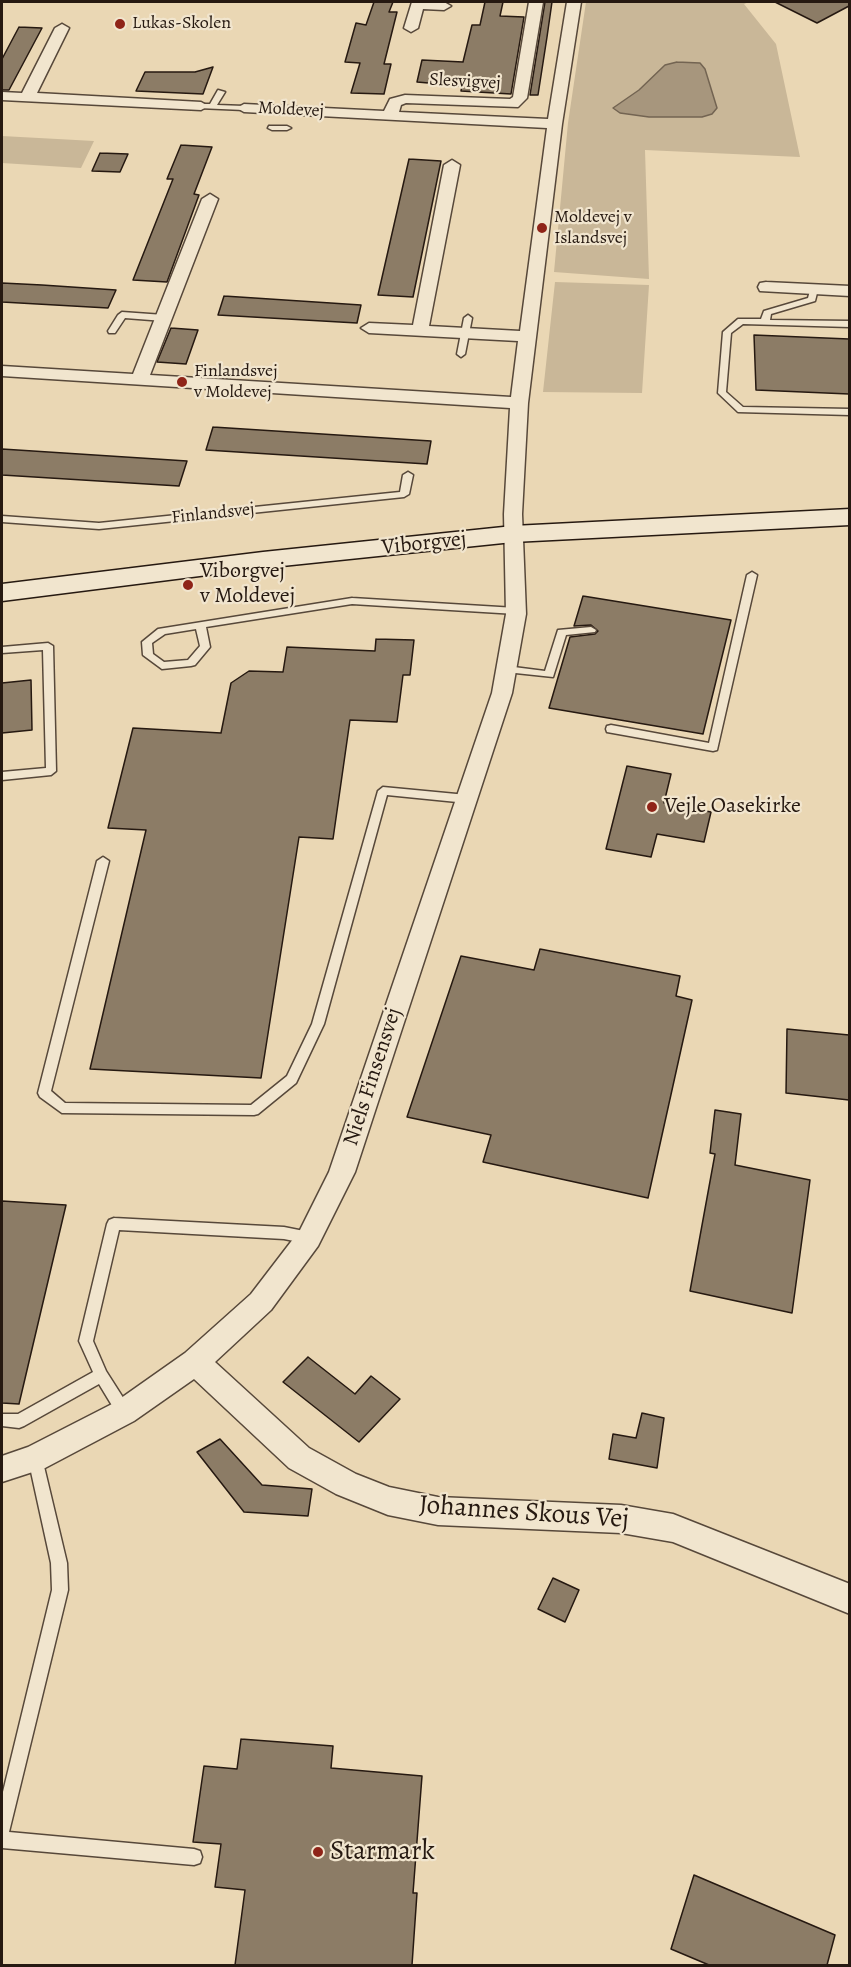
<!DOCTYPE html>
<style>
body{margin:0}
#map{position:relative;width:851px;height:1967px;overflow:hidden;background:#ead7b4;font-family:Alegreya,serif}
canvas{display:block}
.frame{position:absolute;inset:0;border:3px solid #261911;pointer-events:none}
</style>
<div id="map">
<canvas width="851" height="1967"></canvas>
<div class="frame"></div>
</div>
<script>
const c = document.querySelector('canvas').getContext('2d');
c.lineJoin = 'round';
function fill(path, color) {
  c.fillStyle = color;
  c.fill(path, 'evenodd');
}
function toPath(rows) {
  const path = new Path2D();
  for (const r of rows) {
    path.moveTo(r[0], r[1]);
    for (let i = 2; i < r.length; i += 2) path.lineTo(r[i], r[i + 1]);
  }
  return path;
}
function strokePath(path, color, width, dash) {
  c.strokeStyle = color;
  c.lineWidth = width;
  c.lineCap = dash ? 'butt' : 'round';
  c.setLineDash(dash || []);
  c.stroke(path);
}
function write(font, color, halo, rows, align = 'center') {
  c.font = font + ' Alegreya,serif';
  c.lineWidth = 4.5;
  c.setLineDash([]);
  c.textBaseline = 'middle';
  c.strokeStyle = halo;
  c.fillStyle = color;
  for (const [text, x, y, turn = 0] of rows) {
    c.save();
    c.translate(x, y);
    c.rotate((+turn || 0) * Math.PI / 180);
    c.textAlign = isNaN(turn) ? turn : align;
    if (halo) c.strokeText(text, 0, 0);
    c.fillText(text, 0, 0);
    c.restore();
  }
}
const green = toPath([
 [586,2,749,2,744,4,776,44,800,157,645,150,649,279,554,272,568,123],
 [2,136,94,141,81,168,2,163],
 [555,282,649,285,642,393,543,392]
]);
const water = toPath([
 [677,62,700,63,705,69,717,108,712,114,702,117,649,117,620,113,613,108,639,90,665,65,677,62]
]);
const building = toPath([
 [374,2,393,2,389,12,397,12,384,64,391,64,384,94,351,93,360,63,345,62,356,23,366,25,374,2],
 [485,2,503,2,500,16,524,17,511,94,461,91,462,86,417,82,422,60,463,62,472,25,480,25,485,2],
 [545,2,552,2,547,37,538,95,530,95,545,2],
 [775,2,849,2,849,6,817,23,775,2],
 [19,27,42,28,9,90,2,90,2,59,19,27],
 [213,67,203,94,136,91,145,72,195,72,213,67],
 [181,145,212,147,194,194,199,195,167,282,133,280,173,179,167,179,181,145],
 [100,153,128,154,120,172,92,171,100,153],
 [409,159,441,161,413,297,378,295,409,159],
 [2,283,42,285,116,290,108,308,2,302,2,283],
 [224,296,361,305,357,323,218,315,224,296],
 [171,328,198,330,186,364,157,362,171,328],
 [754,335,849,339,849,394,756,390,754,335],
 [213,427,431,441,427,464,206,450,213,427],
 [2,449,187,461,179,486,2,475,2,449],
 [583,596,731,620,703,734,549,708,570,637,595,634,598,631,591,625,574,626,583,596],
 [376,639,414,640,410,675,403,675,397,722,350,720,333,839,299,837,261,1078,90,1069,146,830,108,828,133,728,221,733,231,683,249,671,283,672,287,647,375,651,376,639],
 [31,680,32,730,2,733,2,683,31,680],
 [627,766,671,774,664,803,711,812,704,842,657,834,651,857,606,849,627,766],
 [540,949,680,976,676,996,692,1000,648,1198,483,1162,491,1135,407,1117,461,956,534,970,540,949],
 [787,1029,849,1035,849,1100,786,1093,787,1029],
 [715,1110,741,1114,735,1165,810,1180,792,1313,690,1291,715,1154,710,1153,715,1110],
 [2,1201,66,1205,19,1404,2,1403,2,1201],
 [308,1357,355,1394,371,1376,400,1399,359,1442,283,1382,308,1357],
 [642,1413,664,1418,657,1468,609,1459,613,1434,636,1438,642,1413],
 [220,1439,262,1485,312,1489,308,1516,244,1512,197,1452,220,1439],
 [553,1578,579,1590,565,1622,538,1609,553,1578],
 [241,1739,333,1746,331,1768,422,1776,413,1893,417,1893,412,1965,235,1965,245,1890,215,1887,221,1844,193,1842,204,1766,237,1769,241,1739],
 [694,1875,835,1935,827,1965,709,1965,671,1949,694,1875]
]);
const lane = toPath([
 [218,90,225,92,217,105,244,106,248,108,244,110,198,108,198,104,210,104,218,90],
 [269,126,287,126,291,128,287,130,272,130,268,128,269,126],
 [811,287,818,289,815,301,771,314,770,320,850,321,850,327,743,324,731,333,726,392,743,407,850,409,850,415,738,412,718,393,723,332,738,319,761,319,764,311,808,298,811,287],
 [122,312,164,315,168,318,164,321,125,318,115,333,109,333,108,331,118,315,122,312],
 [468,315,472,318,465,354,461,357,457,354,464,318,468,315],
 [408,472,413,475,409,494,404,497,99,529,2,522,2,516,99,523,400,492,403,475,408,472],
 [752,572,757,575,717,750,713,751,607,732,606,729,607,726,611,725,709,743,747,575,752,572],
 [352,598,516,608,521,611,516,614,352,604,206,627,210,647,195,665,191,666,162,669,143,655,142,642,158,629,352,598],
 [196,629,200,646,188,660,164,662,153,654,152,643,165,634,196,629],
 [591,627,596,630,595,632,566,635,553,677,506,672,501,669,506,666,545,671,558,630,591,627],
 [48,643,53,646,56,771,51,775,2,780,2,772,46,768,43,650,2,653,2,647,48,643],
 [383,787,467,795,473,799,467,803,387,795,324,1024,296,1083,258,1114,254,1115,62,1113,40,1097,38,1093,97,861,103,857,109,861,51,1091,65,1103,251,1105,287,1076,312,1024,378,791,383,787],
 [114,1218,284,1227,309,1232,314,1234,316,1238,314,1242,309,1244,284,1239,119,1230,93,1341,106,1371,129,1407,131,1412,129,1417,124,1419,119,1417,99,1384,24,1426,19,1428,2,1426,2,1414,18,1414,93,1372,79,1341,107,1224,109,1220,114,1218],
 [35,1451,40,1453,42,1458,67,1563,68,1590,9,1832,194,1849,200,1851,202,1857,200,1863,194,1865,2,1848,2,1796,52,1590,51,1563,28,1458,30,1453,35,1451]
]);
const street = toPath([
 [412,2,444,2,451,6,444,10,423,9,418,28,411,32,404,28,412,2],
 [529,2,543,2,527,98,518,107,406,103,401,105,399,112,548,119,567,2,581,2,562,124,528,403,522,514,526,614,512,693,355,1172,318,1246,271,1310,215,1362,309,1448,356,1474,389,1487,438,1497,621,1505,673,1514,850,1584,850,1614,673,1542,621,1533,438,1525,388,1515,336,1494,289,1468,194,1379,134,1421,45,1468,2,1482,2,1456,28,1447,114,1403,185,1353,251,1294,300,1230,329,1172,492,693,506,614,504,514,510,408,2,376,2,366,133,374,202,199,210,194,218,199,150,375,511,397,518,341,369,333,361,328,369,323,413,325,444,165,452,160,460,165,429,326,520,331,547,128,244,112,237,108,244,104,384,111,390,99,405,95,510,99,513,97,529,2],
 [62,24,69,28,37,93,201,102,208,106,201,110,2,100,2,92,22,93,55,28,62,24],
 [766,282,850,286,850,296,760,291,758,287,760,283,766,282]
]);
const secondary = toPath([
 [850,509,850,525,513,542,263,568,2,601,2,584,263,552,513,526,850,509]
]);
const markers = [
 [120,24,6,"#8f2418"],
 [542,228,6,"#8f2418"],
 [182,382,6,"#8f2418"],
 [188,585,6,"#8f2418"],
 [652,807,6,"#8f2418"],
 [318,1852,6,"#8f2418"]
];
const farPoinames = [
 ["Lukas-Skolen",132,24],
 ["Moldevej v",554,218],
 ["Islandsvej",554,239],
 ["Finlandsvej",194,372],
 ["v Moldevej",194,393]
];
const farStreetnames = [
 ["Slesvigvej",465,82,3],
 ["Moldevej",291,110,3],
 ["Finlandsvej",213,514,-6]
];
const streetNames = [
 ["Viborgvej",424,544,-6],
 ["Niels Finsensvej",373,1077,-72]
];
const poiNames = [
 ["Viborgvej",200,572],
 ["v Moldevej",200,597],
 ["Vejle Oasekirke",664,807]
];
const nearStreetnames = [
 ["Johannes Skous Vej",524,1513,4]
];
const nearPoinames = [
 ["Starmark",330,1852]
];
fill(green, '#c9b798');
fill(water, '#a7967d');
strokePath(water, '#736452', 1.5);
fill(building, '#8c7c66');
strokePath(building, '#261911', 1.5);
strokePath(lane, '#57483a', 3);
strokePath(street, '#57483a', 3);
strokePath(secondary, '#261911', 3);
fill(lane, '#f1e5ce');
fill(street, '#f1e5ce');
fill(secondary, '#f1e5ce');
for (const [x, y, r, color] of markers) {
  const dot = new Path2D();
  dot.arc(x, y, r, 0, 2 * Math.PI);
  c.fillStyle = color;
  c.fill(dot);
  strokePath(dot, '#f1e5ce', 2);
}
write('18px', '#261911', '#f1e5ce', farPoinames, 'left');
write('18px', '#261911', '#f1e5ce', farStreetnames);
write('22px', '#261911', '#f1e5ce', streetNames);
write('22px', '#261911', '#f1e5ce', poiNames, 'left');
write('27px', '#261911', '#f1e5ce', nearStreetnames);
write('27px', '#261911', '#f1e5ce', nearPoinames, 'left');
</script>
